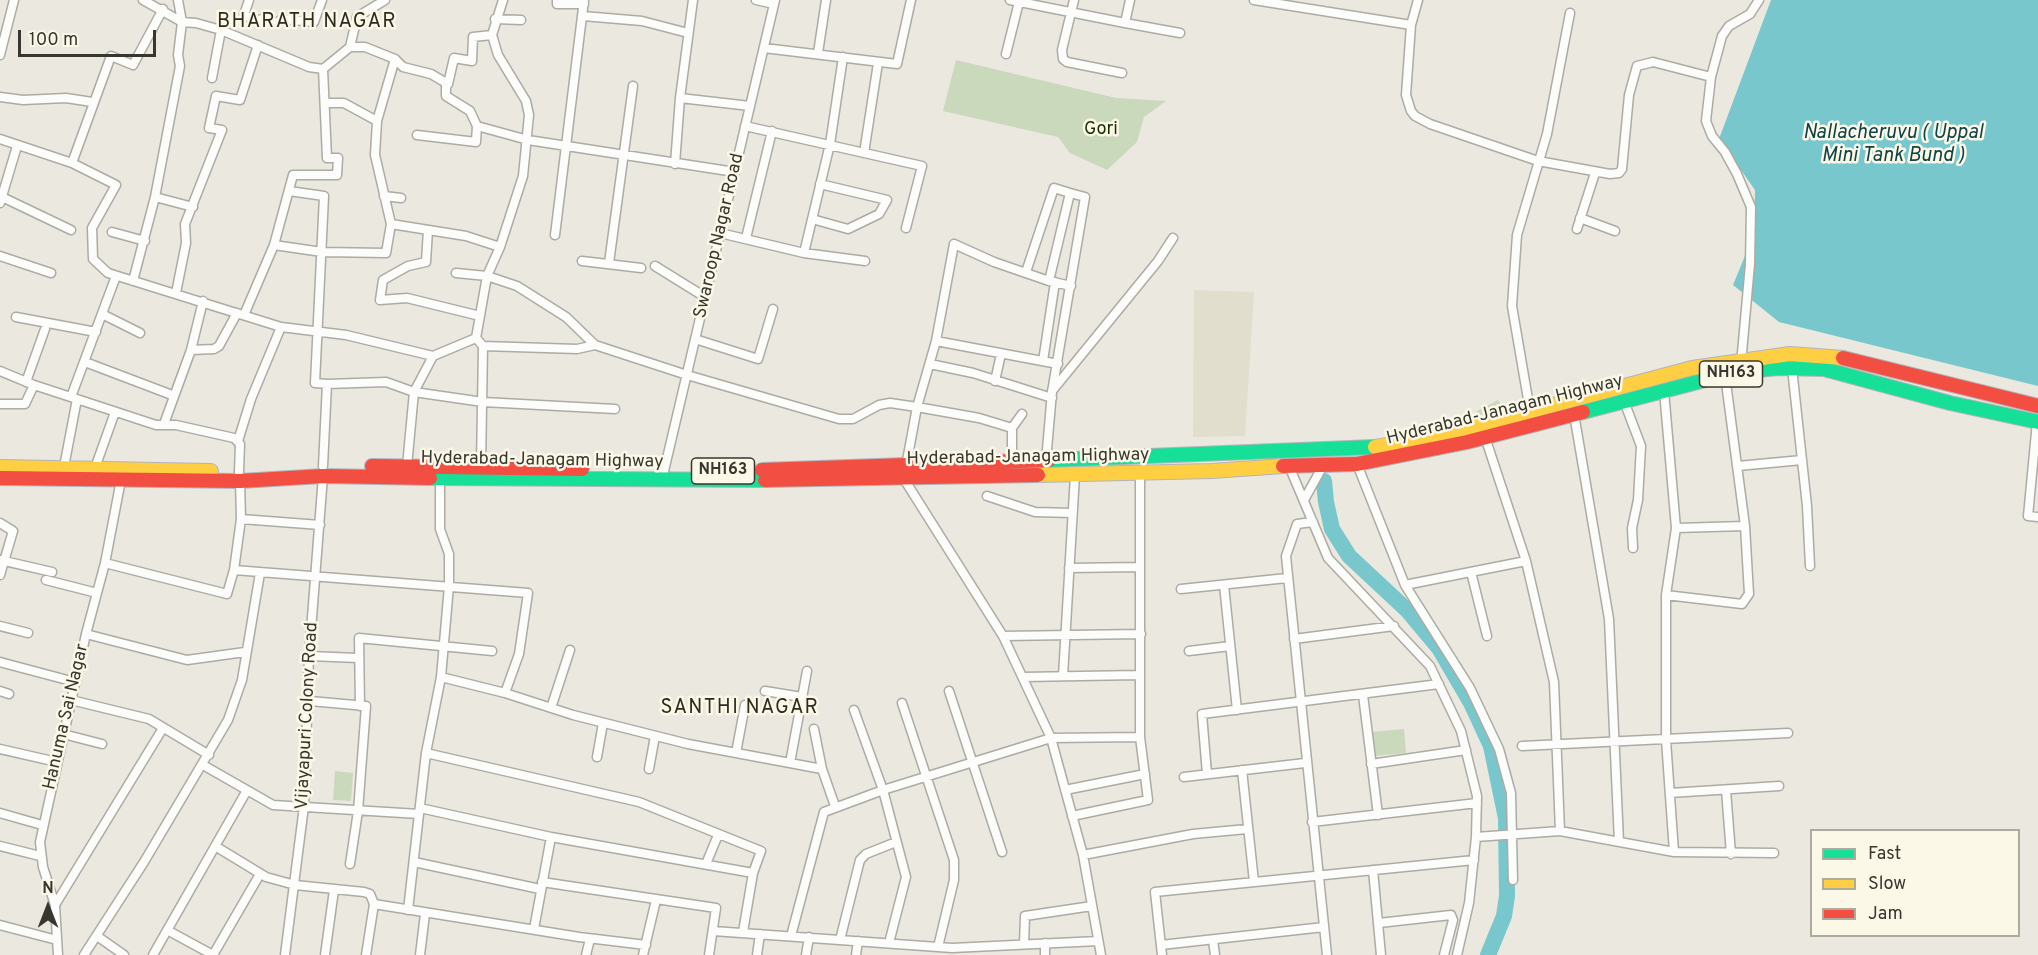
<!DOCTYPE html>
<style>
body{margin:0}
#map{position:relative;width:2038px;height:955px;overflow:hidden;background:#eae8df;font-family:Overpass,sans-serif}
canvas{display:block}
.legend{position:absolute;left:1810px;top:829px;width:210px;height:108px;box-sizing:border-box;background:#fcf8e8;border:2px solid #adaa9e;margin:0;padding:8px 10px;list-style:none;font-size:18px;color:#37362f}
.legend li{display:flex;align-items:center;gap:12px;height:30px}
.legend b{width:30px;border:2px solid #adaa9e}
.north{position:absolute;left:18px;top:877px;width:60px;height:60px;-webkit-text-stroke:4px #fcf8e8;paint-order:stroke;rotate:0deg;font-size:16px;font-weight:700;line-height:24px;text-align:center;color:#37362f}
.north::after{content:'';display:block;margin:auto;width:21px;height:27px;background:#37362f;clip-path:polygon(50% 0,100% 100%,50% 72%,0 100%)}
.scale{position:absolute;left:18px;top:30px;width:138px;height:27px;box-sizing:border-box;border:3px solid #37362f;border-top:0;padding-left:8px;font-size:18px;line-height:21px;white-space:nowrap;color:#37362f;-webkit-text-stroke:4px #fcf8e8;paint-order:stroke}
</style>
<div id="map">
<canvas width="2038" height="955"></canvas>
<ul class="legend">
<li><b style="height:8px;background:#16e098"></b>Fast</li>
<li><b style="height:8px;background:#ffcf43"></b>Slow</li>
<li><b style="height:8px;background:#f24e42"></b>Jam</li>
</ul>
<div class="north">N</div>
<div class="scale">100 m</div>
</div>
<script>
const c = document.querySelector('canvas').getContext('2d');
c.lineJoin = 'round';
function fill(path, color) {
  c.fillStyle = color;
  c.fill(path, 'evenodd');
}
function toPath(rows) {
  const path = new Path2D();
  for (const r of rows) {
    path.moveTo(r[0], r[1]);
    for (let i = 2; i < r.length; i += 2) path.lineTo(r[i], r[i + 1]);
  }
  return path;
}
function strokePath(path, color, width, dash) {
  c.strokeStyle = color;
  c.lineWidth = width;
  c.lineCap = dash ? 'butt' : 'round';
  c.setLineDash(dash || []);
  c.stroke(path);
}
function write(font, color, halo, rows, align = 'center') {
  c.font = font + ' Overpass,sans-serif';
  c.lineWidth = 5;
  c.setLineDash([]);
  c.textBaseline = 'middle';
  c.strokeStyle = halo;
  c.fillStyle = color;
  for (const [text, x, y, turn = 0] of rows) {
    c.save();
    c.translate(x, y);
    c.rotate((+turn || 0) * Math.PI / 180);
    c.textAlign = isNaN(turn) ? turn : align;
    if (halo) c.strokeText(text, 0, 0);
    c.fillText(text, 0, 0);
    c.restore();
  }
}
const built = toPath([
 [1194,290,1254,292,1245,436,1193,437]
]);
const green = toPath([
 [956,60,1116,98,1166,101,1144,117,1137,142,1107,170,1070,153,1058,137,943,111],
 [1498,400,1502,406,1478,418,1477,411],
 [1404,729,1406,753,1375,756,1372,732],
 [335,771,353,773,351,801,333,800]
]);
const water = toPath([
 [1771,0,2038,0,2038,386,1779,322,1733,285,1754,234,1755,190,1719,139]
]);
const river = toPath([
 [1324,481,1326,502,1332,529,1349,556,1408,611,1439,648,1471,703,1491,746,1506,818,1507,896,1504,916,1488,955]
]);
const street = toPath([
 [143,0,182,22,196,23,221,30,309,67,323,69,350,47,365,47,395,59,403,67,431,74,448,84,446,84,446,96,470,111,477,126,528,140,735,172],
 [249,0,244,15,257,21,264,18,276,23,282,19,314,22,322,0],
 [557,0,557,4,584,4],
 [756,0,774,4],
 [1010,0,1125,23,1130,0],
 [1074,0,1062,50,1063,59,1067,62,1122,73],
 [1254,0,1411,25],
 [1418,0,1411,25,1406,95,1411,111,1415,116,1430,124,1538,161,1610,174,1619,173,1622,169,1629,95,1637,66,1653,62,1711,77,1722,36,1729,26,1750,14,1759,0],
 [583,16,642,21,688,33],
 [495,19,521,20],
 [1125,23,1180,33],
 [350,47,357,17,385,0],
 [764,48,897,64,911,0],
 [818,53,826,0],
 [1006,54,1019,2],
 [0,55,14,0],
 [1711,77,1706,121,1712,136,1725,152,1737,174,1751,207,1750,264,1741,364],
 [212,78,221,30],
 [448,84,454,58,472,61,473,37,492,35],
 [0,97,23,100,66,98,92,102],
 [680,98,750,106],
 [325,103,344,103,377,121],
 [745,126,922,166,906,228],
 [417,135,476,142,477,126],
 [0,139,72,163,111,56,133,65,163,9],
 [864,153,878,63],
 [72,163,116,185,92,228,93,259,108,273,281,327,346,335,433,356],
 [675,164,680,98,693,0],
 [289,191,324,196,315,383,327,384,323,466],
 [384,196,401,198],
 [2,197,71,230],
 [155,197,193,207],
 [0,203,17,146],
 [1580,218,1615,231],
 [812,219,848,229,879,214,887,200,820,184],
 [391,224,466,236,500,247],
 [1577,229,1595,173],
 [428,230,426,262,408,266,383,280,380,300,407,298,480,316],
 [112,232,145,241],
 [720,233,804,253,830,144,843,57],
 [555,235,584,0],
 [746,238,772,131],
 [274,245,322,252,386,253,391,224,375,155,377,121,395,59],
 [804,253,865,261],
 [0,256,51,273],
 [582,261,641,268],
 [609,263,633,86],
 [655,266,705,297],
 [1026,272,1054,188,1070,193,1049,281],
 [456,273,487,276,517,286,566,317,595,345,687,375,839,419,853,419,879,405,890,403,917,407,936,341,954,244,994,262,1049,281,1071,286],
 [133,281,155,197,180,66,178,55,182,22,178,0],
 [176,293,186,243,185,224,222,130,209,128,216,96,240,100,258,45],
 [102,314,140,333],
 [244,315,274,245,293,175,337,175,338,158,327,158,323,69],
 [16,317,96,332],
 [476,338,483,346,481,466],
 [695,339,758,359,773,309],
 [936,341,1058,364],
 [483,346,577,349,595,345],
 [191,350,203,301],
 [1043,361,1055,282],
 [85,362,172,395],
 [930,364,973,373,1052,398],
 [1792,368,1807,506,1810,566],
 [0,371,34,385,156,425,176,425,234,438,240,444,239,472],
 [995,381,1001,354],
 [26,382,45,329],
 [327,384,386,382,414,392,483,402,615,409],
 [1052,391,1158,261,1173,238],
 [1664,391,1676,528,1666,595,1666,740,1674,852],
 [71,397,116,276],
 [1624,401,1641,446,1638,500,1632,528,1633,548],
 [0,404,25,404,34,385],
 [1530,411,1512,306,1517,235,1547,134,1570,13],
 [1574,414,1609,619,1619,842],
 [2037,422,2028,516,2038,517],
 [164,424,191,350,214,349,219,346,237,313],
 [1012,428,1012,462],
 [1485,437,1526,561,1554,682,1560,831],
 [238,441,251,399,281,327],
 [1046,461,1052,392,1085,197,1070,193],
 [1357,464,1405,585,1470,688,1499,749,1511,793,1513,880],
 [407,466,414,392,433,356,476,338,487,276,500,247,523,176,529,115,526,101,498,55,492,35,503,0],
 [906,466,917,407,979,418,1012,428,1022,414],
 [1289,466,1328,558,1430,666,1461,731,1477,796,1476,837,1469,903,1457,955],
 [1738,466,1802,460],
 [64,467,77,399],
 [95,468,115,412],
 [664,471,775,0],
 [904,479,1003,636,1051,738,1083,855,1101,955],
 [987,496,1035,512,1072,513],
 [1304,500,1324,464],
 [241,519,320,525],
 [1313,522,1297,524,1286,556,1327,955],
 [0,523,13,531,0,575],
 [1676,528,1745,526],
 [0,560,52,572],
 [105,563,227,594,234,570,241,519,240,481],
 [1069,568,1140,567],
 [234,570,528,593,519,654,505,693],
 [1471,572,1487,636],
 [46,580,97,593],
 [1224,585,1237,710],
 [1405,585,1526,561],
 [1181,589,1287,578],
 [1666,595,1742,604,1749,594,1745,526,1725,375],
 [0,626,28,633],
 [86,634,187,660,245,652],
 [1003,636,1141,634],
 [1294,639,1394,626],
 [1189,651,1230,646],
 [309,656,358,658],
 [0,662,75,682],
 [1063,676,1075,475],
 [441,677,505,693,573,715,688,744,822,769,835,806],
 [1023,677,1138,675],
 [0,691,9,694],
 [765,691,802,697],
 [949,691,1002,852],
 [1363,695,1378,815],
 [71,700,149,719,209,755],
 [310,701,366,706,358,811,350,864],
 [902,703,954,860,954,880,938,947],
 [360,706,359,638,492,651],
 [551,708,570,650],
 [854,710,883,790,906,877,889,943],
 [814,729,822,769],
 [63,734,102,744],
 [1522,746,1788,733],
 [0,749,57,762],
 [426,753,639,802,761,851,753,873,743,932],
 [736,753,745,705],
 [597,757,603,723],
 [790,763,807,671],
 [1371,764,1466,750],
 [203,765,273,805,419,814],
 [649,769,655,736],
 [1242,770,1254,882],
 [1207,774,1202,714,1439,684],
 [1184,777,1305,763],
 [1065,790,1145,774],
 [1726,790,1731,854],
 [1670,793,1779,786],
 [420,808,551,837,753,873],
 [0,813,42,825],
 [1072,816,1148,800,1140,737,1140,473],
 [1312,822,1477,803],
 [1476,837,1560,831,1674,852,1774,853],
 [0,846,40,856],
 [215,846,266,877,295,885,364,892,370,894,374,904,579,937,646,945],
 [1083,855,1193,834,1247,829],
 [414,862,540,889],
 [706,864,718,835],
 [1373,870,1381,955],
 [542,882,716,908,709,955],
 [55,905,163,728],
 [408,910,426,753,441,677,449,586,449,554,440,529,440,478],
 [1379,923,1451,915,1453,920,1444,955],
 [0,925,57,940],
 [534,929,551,837],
 [167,930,213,955],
 [713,931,952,948,1098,941],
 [97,936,124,955],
 [791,936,824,812,883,790,1051,738,1140,737],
 [840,940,860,860,866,854,896,842],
 [1213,940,1215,955],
 [1045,943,1045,955],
 [1024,944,1025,916,1092,906],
 [1161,945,1324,927],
 [58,955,55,905,43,867,40,842,86,634,105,563,121,480],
 [84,955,144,862,228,720,242,680,260,573],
 [153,955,246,792],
 [213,955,260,874],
 [285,955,304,806,309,656,323,476],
 [325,955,334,890],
 [366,955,374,904],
 [420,955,425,914],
 [586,955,590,939],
 [643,955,656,900],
 [757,955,760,934],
 [806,955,809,937],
 [856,955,858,941],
 [1162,955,1155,892,1474,860]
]);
const fast = toPath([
 [1583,412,1736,372,1779,368,1824,369,1950,403,2038,422],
 [1049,460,1375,447],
 [430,478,765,480]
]);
const slow = toPath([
 [1375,447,1445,434,1692,368,1790,354,1843,358],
 [0,467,211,471],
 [1038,475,1212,471,1283,466]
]);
const jam = toPath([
 [1843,358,2038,406],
 [372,466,582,469],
 [1283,466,1357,464,1467,442,1583,412],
 [762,470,1049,460],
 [0,478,240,481,323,476,430,478],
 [765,480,1038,475]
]);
const shields = [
 [1731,374,63],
 [723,471,63]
];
const shieldNames = [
 ["NH163",1731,374],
 ["NH163",723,471]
];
const parkNames = [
 ["Gori",1101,130]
];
const streetNames = [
 ["Swaroop Nagar Road",720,236,-77],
 ["Hyderabad-Janagam Highway",1505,411,-14],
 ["Hyderabad-Janagam Highway",1028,458,-1],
 ["Hyderabad-Janagam Highway",542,461,1],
 ["Vijayapuri Colony Road",308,716,-87],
 ["Hanuma Sai Nagar",67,717,-77]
];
const neighbourhoodNames = [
 ["BHARATH NAGAR",307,23],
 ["SANTHI NAGAR",740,709]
];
const waterNames = [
 ["Nallacheruvu ( Uppal",1893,134],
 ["Mini Tank Bund )",1893,157]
];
fill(built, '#e2decd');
fill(green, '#cad8bc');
fill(water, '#78c7cd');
strokePath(river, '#78c7cd', 16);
strokePath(street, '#acaba4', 11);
strokePath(fast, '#b2b4bb', 16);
strokePath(slow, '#b2b4bb', 16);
strokePath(jam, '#b2b4bb', 16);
strokePath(street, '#fcfcfa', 8);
strokePath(fast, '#16e098', 14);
strokePath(slow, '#ffcf43', 14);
strokePath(jam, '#f24e42', 14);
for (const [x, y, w] of shields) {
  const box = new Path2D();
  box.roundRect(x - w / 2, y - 13, w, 26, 4.5);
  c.fillStyle = '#fcf8e8';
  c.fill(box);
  strokePath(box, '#37362f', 1.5);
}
write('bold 16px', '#37362f', null, shieldNames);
write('18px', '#183100', '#fcf8e8', parkNames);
write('18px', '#37362f', '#fcf8e8', streetNames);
c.letterSpacing = '1.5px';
write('20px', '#2e2b1f', '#fcf8e8', neighbourhoodNames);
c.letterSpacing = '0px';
write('italic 20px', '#0f4348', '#fcf8e8', waterNames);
</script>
